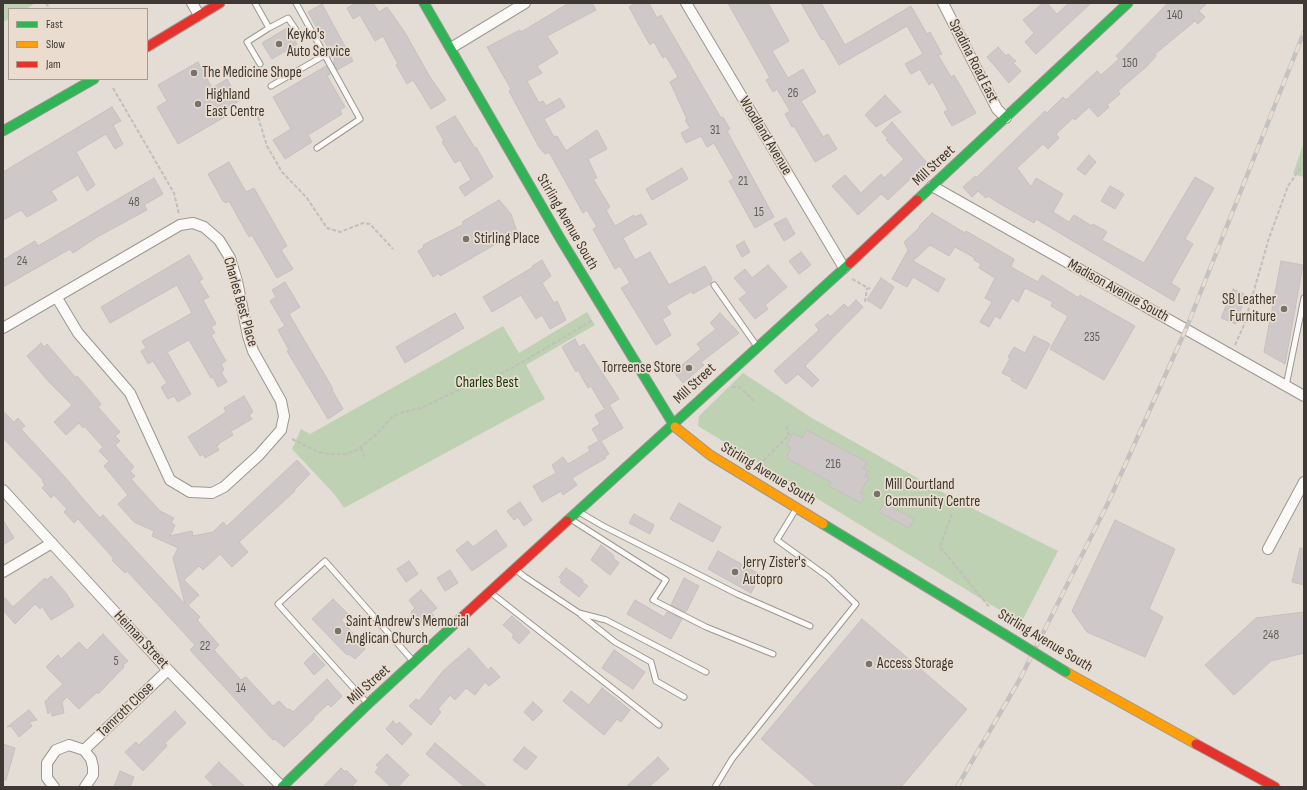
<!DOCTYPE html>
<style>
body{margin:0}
#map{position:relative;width:1307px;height:790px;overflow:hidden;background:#e4ddd5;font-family:"Sofia Sans Condensed",sans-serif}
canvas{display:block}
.frame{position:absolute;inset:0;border:4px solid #3e3934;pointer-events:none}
.legend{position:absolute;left:8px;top:8px;width:140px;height:72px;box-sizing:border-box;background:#eaddcf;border:1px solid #a59b91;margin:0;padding:5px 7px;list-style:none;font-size:12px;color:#3e3934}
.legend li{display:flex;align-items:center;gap:8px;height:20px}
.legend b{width:20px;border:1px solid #a59b91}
</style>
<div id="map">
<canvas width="1307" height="790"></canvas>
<div class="frame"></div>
<ul class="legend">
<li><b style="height:5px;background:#30b455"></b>Fast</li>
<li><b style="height:5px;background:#ff9f0a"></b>Slow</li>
<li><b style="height:5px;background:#e5322d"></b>Jam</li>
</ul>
</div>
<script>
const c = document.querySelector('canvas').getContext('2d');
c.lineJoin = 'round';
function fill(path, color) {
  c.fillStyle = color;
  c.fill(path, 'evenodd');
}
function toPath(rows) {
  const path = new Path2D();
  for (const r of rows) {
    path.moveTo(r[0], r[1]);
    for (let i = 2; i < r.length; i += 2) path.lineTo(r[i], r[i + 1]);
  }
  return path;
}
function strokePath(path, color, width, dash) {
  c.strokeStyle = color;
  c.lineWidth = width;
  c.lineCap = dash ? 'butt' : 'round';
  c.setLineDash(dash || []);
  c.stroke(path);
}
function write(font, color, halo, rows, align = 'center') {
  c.font = font + ' "Sofia Sans Condensed",sans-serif';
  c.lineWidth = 3.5;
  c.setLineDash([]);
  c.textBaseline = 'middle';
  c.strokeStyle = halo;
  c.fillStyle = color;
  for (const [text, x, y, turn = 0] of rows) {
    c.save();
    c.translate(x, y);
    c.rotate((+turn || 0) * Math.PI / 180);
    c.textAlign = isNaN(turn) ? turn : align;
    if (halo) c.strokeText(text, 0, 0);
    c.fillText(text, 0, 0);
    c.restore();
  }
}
const green = toPath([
 [3,3,36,3,26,9,9,9,9,19,3,22],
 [1304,142,1304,177,1293,174],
 [587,312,595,325,526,365,545,399,344,508,335,495,292,449,301,429,310,434,503,326,519,353],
 [743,373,812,418,958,501,1058,551,1021,623,698,426,699,416]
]);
const building = toPath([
 [356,3,373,3,379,12,387,7,404,31,430,77,446,100,431,109,413,80,407,84,396,65,398,64,383,36,375,41,360,15,353,19,347,8,356,3],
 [569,3,592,3,596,10,547,36,558,53,537,66,542,73,527,81,539,103,543,101,546,106,560,98,565,107,544,119,554,137,557,136,566,151,597,130,607,149,588,159,597,178,593,179,610,207,606,210,615,226,634,215,635,217,641,214,647,224,623,238,635,260,650,252,669,285,705,266,712,279,710,284,693,294,692,291,666,306,671,314,662,319,671,335,656,345,621,288,630,283,620,266,615,269,593,229,597,227,587,210,583,213,549,152,545,154,539,147,509,91,511,89,487,47,520,30,521,32,569,3],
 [636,3,649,3,657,18,661,15,721,118,723,117,730,129,727,131,774,217,755,228,729,181,734,178,714,143,707,147,701,136,686,143,681,133,690,128,685,120,687,119,670,82,678,77,666,56,663,58,654,42,650,45,629,7,636,3],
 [728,3,768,3,789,41,772,51,788,78,803,69,816,92,801,101,823,137,828,134,837,149,815,162,794,126,792,127,785,114,790,111,777,89,773,92,766,80,770,78,728,3],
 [801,3,821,3,845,45,911,6,927,34,930,32,942,54,938,55,951,77,954,75,976,113,952,126,944,112,948,110,933,82,929,85,920,69,911,74,905,64,923,54,907,26,839,65,824,39,822,40,801,3],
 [1043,3,1047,3,1057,14,1069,3,1091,3,1036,54,1025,42,1034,33,1023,20,1043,3],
 [1168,3,1207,3,1199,11,1205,17,1198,24,1195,21,1155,54,1156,56,1147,66,1118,91,1120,94,1107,105,1109,107,1098,117,1089,107,1075,120,1073,118,1056,134,1059,138,1048,149,1043,144,1017,168,1031,187,1036,178,1063,194,1053,212,1069,222,1074,215,1092,226,1093,224,1107,232,1102,240,1144,263,1195,177,1214,188,1185,239,1193,244,1171,283,1180,289,1174,301,1036,219,1034,223,997,202,988,196,986,198,978,191,972,197,963,187,975,176,976,178,1045,111,1047,113,1063,97,1066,100,1097,71,1101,75,1119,59,1116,56,1168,3],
 [322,4,353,61,337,70,333,62,335,60,308,12,322,4],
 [287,28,297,44,272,59,262,43,287,28],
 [998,47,1006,56,1008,54,1016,61,1013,63,1021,71,1009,83,987,57,998,47],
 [198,62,212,88,227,79,239,101,225,110,228,115,178,144,157,107,167,101,158,85,198,62],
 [326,66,330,74,327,76,345,107,340,110,342,114,308,135,312,142,285,159,273,140,291,129,273,97,326,66],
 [885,95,901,112,876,127,865,115,885,95],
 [112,107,121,121,113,125,123,144,115,149,106,134,76,152,95,185,87,191,78,175,51,191,57,200,27,217,21,210,3,220,3,172,112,107],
 [455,116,475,148,476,147,493,177,465,196,459,187,471,180,460,160,455,163,442,142,444,141,436,127,455,116],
 [892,122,927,163,888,200,881,194,858,215,832,186,845,175,861,193,881,174,884,178,904,159,886,140,888,139,882,132,892,122],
 [1089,155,1096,162,1085,175,1077,169,1089,155],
 [229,162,246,192,254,188,287,246,281,250,293,269,277,278,252,235,249,237,229,201,226,203,223,201,208,174,229,162],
 [682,168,688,179,652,200,646,189,682,168],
 [154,178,163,194,144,205,147,210,97,237,73,253,70,249,3,287,3,260,35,241,38,246,154,178],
 [1110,186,1124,194,1115,209,1101,201,1110,186],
 [499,200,511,214,517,232,440,276,439,273,433,277,418,251,424,247,423,245,464,224,462,222,499,200],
 [932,213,965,233,966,231,1014,259,1011,267,1038,282,1042,275,1079,298,1080,295,1135,326,1104,380,1050,349,1068,316,1051,306,1053,302,1025,288,1018,302,1012,298,1000,319,995,316,989,327,980,322,992,302,985,298,995,278,979,268,981,264,974,260,975,258,955,247,949,256,930,245,913,261,945,279,938,292,913,277,907,287,892,279,908,250,904,242,920,227,919,226,932,213],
 [786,218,795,234,784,241,774,224,786,218],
 [744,241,750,252,742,257,736,246,744,241],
 [801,252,811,265,799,274,789,261,801,252],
 [189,255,203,279,199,281,209,297,203,300,216,324,211,327,215,333,211,335,226,361,221,364,224,370,221,372,227,382,218,387,213,377,211,378,189,340,167,352,191,394,178,402,174,396,168,399,161,387,167,383,153,361,148,364,141,351,146,348,142,341,192,313,177,285,110,323,101,307,189,255],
 [542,260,551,276,542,283,554,303,557,301,566,320,550,329,542,315,536,319,521,295,492,312,483,297,533,267,532,266,542,260],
 [1281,261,1303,265,1285,364,1264,352,1281,261],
 [768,265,787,287,765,305,768,309,755,319,739,299,747,293,734,278,745,269,752,278,768,265],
 [881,278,894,287,881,309,867,300,881,278],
 [285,282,300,307,289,314,333,389,332,390,343,409,328,419,287,351,289,350,278,330,285,326,270,301,276,297,272,290,285,282],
 [1233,289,1244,294,1242,306,1236,324,1221,318,1233,289],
 [856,300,863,307,805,366,819,380,812,387,798,374,786,384,774,371,819,330,815,325,828,314,830,317,844,304,848,308,856,300],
 [455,313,464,328,405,363,396,347,455,313],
 [720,313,739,333,701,362,704,365,683,383,674,372,701,349,697,344,716,329,710,323,720,313],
 [1034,336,1050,344,1026,389,1011,380,1012,378,1002,373,1010,358,1008,357,1014,347,1025,353,1034,336],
 [575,339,579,347,584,344,619,399,604,408,591,386,588,388,578,370,576,372,562,347,575,339],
 [41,343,44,347,47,344,76,378,77,376,87,387,101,404,98,407,120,432,115,436,120,441,115,445,134,467,130,471,135,476,131,479,160,511,174,518,171,523,175,525,170,536,192,531,193,536,213,532,223,522,227,526,297,460,310,474,294,490,295,491,239,542,248,552,232,567,220,554,203,570,199,566,184,580,199,595,188,605,200,617,197,620,219,645,214,650,241,680,246,677,273,706,279,701,288,710,290,709,293,712,327,679,342,696,331,707,328,704,313,718,314,719,284,747,275,739,273,740,190,650,195,645,127,571,125,573,112,560,114,559,78,519,74,523,64,512,67,509,54,495,51,498,46,492,42,488,45,485,42,481,43,480,3,438,3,411,14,422,18,418,25,426,21,429,64,476,85,501,100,518,103,515,185,604,173,558,178,548,152,536,154,531,134,522,118,504,128,495,104,466,109,461,99,451,103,447,84,426,83,428,79,423,66,435,54,422,72,405,49,382,27,356,41,343],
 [244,396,253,412,249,415,252,419,231,431,233,435,218,444,219,445,216,446,219,450,205,458,203,454,200,456,188,437,226,412,224,408,244,396],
 [610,406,623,428,601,441,609,454,605,456,606,458,572,478,577,485,563,495,561,491,542,502,533,486,556,473,552,465,563,457,568,464,590,451,588,447,599,441,592,429,600,424,595,415,610,406],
 [807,430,867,462,863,468,868,471,865,476,869,477,860,493,865,495,861,503,829,486,831,482,786,458,791,448,786,446,793,433,802,438,807,430],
 [520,502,532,520,524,526,518,517,514,520,507,511,520,502],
 [679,503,721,527,713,542,670,519,679,503],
 [884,503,914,519,909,528,879,512,884,503],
 [634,514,654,525,650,534,629,523,634,514],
 [3,520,14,538,3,545,3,520],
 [1115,520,1175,549,1149,609,1163,617,1145,657,1087,632,1072,611,1115,520],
 [496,530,507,546,472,571,456,550,468,541,473,547,496,530],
 [601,545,614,556,613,558,619,563,610,575,591,560,601,545],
 [1300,548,1304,549,1304,585,1292,582,1300,548],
 [718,551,761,575,751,593,708,569,718,551],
 [409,561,418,574,406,582,397,569,409,561],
 [566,568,583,580,582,582,588,586,579,597,560,582,562,580,559,577,566,568],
 [450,570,458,583,445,591,437,578,450,570],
 [51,576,66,593,74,606,51,620,42,606,40,609,35,604,15,624,3,610,3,596,13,607,45,578,47,580,51,576],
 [684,578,699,586,686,612,671,605,684,578],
 [421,590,437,608,431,613,434,615,425,623,422,620,418,624,411,616,412,614,411,612,415,608,409,600,421,590],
 [333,599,348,614,341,620,361,642,360,643,365,649,355,659,349,654,347,655,312,619,333,599],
 [635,600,664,617,667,612,682,619,671,639,627,614,635,600],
 [1304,612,1304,653,1271,661,1234,695,1205,665,1256,618,1304,612],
 [512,616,530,632,519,644,512,637,514,635,503,625,512,616],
 [862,619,967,709,901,787,817,787,761,739,862,619],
 [103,634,128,661,123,665,124,667,98,694,97,692,79,709,67,697,62,702,64,713,52,716,51,711,48,714,45,701,48,700,48,698,63,684,46,667,58,655,61,659,79,642,87,650,103,634],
 [469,648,488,670,491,667,500,677,489,686,485,682,475,695,466,688,455,700,450,695,438,709,441,712,431,725,409,706,416,699,419,701,443,671,469,648],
 [614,650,645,672,633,689,602,668,614,650],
 [314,653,325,665,314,675,304,663,314,653],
 [602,688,630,710,621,722,617,719,604,735,563,701,571,691,589,705,602,688],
 [533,702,543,711,533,721,524,712,533,702],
 [29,710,37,720,29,722,32,726,19,737,11,726,7,727,29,710],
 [175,711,186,723,165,743,167,746,143,771,125,752,136,742,139,745,175,711],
 [393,721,397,725,399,722,412,734,402,745,386,729,393,721],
 [435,743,487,787,465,787,426,754,435,743],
 [3,744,15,748,6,780,3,780,3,744],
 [524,747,537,757,526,770,513,760,524,747],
 [387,754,409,775,398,787,391,787,375,772,379,767,376,765,387,754],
 [658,757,669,769,649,787,626,787,658,757],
 [219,762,245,787,215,787,205,777,219,762],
 [341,768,345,772,346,770,357,781,351,787,323,787,341,768],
 [120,771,134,777,130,787,114,787,120,771]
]);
const path = toPath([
 [46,3,50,9],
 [113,88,174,193,179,214],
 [258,117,267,146,282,172,307,198,327,228,340,232,363,223,370,224,393,249],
 [852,279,870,289],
 [865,302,867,288],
 [1235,345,1244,325,1269,238,1288,186,1304,163],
 [732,387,739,387,743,390,754,401],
 [292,439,318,452,331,454,346,454,357,450,377,434,392,417,403,412,421,408,456,391,483,382,512,368,593,320],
 [361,448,365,460],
 [759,465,789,435,786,426],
 [952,514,940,547,990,608]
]);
const lane = toPath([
 [255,3,269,28,247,42,260,64],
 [296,3,360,119,317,148],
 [269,28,288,18,296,30],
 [271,86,325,55],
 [714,285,756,345],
 [1286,386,1304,298],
 [579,512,603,526,737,594,810,626],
 [572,520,666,580,653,600,706,627,773,654],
 [516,570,525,577,579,613,606,620,706,672],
 [490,592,659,725],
 [581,615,615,642,651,662,656,681,684,697],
 [367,703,278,604,325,561,413,661],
 [715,787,732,759,856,604,828,577,777,540,796,509]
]);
const street = toPath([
 [192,3,199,15],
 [686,3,844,268],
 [943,3,997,109,1006,118],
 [451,48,525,3],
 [932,186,1304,396],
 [3,328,180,225,193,223,204,227,219,240,230,258,237,281,248,336,253,351,281,401,284,416,281,430,259,455,224,487,212,493,190,492,170,480,130,393,78,333,57,298],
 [3,490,168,670,282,787],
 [1268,549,1304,482],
 [3,572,52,543],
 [84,750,168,670],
 [54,787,47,778,47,763,56,750,69,745,84,750,91,759,93,767,93,775,85,787]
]);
const fast = toPath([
 [424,3,560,238,675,427],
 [3,131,94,79],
 [917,200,1128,3],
 [567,521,850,263],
 [823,524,1004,634],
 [282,787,368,704,460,619]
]);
const slow = toPath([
 [675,427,710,455,823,524],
 [1066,672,1196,744]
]);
const jam = toPath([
 [147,47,220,3],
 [850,263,917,200],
 [460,619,567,521],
 [1196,744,1275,787]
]);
const rail = toPath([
 [957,787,1020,679,1108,503,1186,329,1304,32]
]);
const fastBridge = toPath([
 [1004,634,1066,672]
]);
const markers = [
 [279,44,4,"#78726c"],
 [194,73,4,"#78726c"],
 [198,104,4,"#78726c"],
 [466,239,4,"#78726c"],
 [1284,309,4,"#78726c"],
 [689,368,4,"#78726c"],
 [877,494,4,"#78726c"],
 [735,572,4,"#78726c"],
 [338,631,4,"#78726c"],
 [869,664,4,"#78726c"]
];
const numberNames = [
 ["140",1175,16],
 ["150",1130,64],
 ["26",793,94],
 ["31",715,131],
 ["21",743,182],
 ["48",134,203],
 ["15",759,213],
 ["24",22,262],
 ["235",1092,338],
 ["216",833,465],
 ["248",1271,636],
 ["22",205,647],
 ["5",116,662],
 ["14",241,689]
];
const poiNames = [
 ["Keyko's",287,35],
 ["Auto Service",287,52],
 ["The Medicine Shope",202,73],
 ["Highland",206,95],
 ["East Centre",206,112],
 ["Stirling Place",474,239],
 ["SB Leather",1276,300,"right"],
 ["Furniture",1276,317,"right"],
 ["Torreense Store",681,368,"right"],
 ["Mill Courtland",885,485],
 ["Community Centre",885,502],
 ["Jerry Zister's",743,563],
 ["Autopro",743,580],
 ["Saint Andrew's Memorial",346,622],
 ["Anglican Church",346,639],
 ["Access Storage",877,664]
];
const streetNames = [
 ["Spadina Road East",973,61,63],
 ["Woodland Avenue",765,136,59],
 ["Mill Street",934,166,-43],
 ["Stirling Avenue South",567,222,60],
 ["Madison Avenue South",1118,291,29],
 ["Charles Best Place",240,302,74],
 ["Mill Street",695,384,-43],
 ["Stirling Avenue South",768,474,31],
 ["Heiman Street",141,640,47],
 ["Stirling Avenue South",1045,641,31],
 ["Mill Street",369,685,-42],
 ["Tamroth Close",126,710,-44]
];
const parkNames = [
 ["Charles Best",487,383]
];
fill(green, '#bed2b3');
fill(building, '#cec9c8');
strokePath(building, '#c5bfbe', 1);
strokePath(lane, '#9c9790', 7);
strokePath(street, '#9c9790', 12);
strokePath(fast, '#9c9790', 11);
strokePath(slow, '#9c9790', 11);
strokePath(jam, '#9c9790', 11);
strokePath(path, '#c1bebb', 2, [4, 2]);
strokePath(lane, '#fbfaf9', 5);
strokePath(street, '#fbfaf9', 10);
strokePath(fast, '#30b455', 9);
strokePath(slow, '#ff9f0a', 9);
strokePath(jam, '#e5322d', 9);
strokePath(rail, '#c4c2c0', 4.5);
strokePath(rail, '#eaddcf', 3, [9]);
strokePath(fastBridge, '#9c9790', 11, []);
strokePath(fastBridge, '#30b455', 9);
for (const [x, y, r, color] of markers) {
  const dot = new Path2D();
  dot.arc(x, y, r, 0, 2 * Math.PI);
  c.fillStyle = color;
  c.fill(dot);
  strokePath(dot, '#eaddcf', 1.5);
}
write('13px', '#645f5b', null, numberNames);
write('15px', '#3e3934', '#eaddcf', poiNames, 'left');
write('15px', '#3e3934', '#eaddcf', streetNames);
write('15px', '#0c3905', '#eaddcf', parkNames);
</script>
